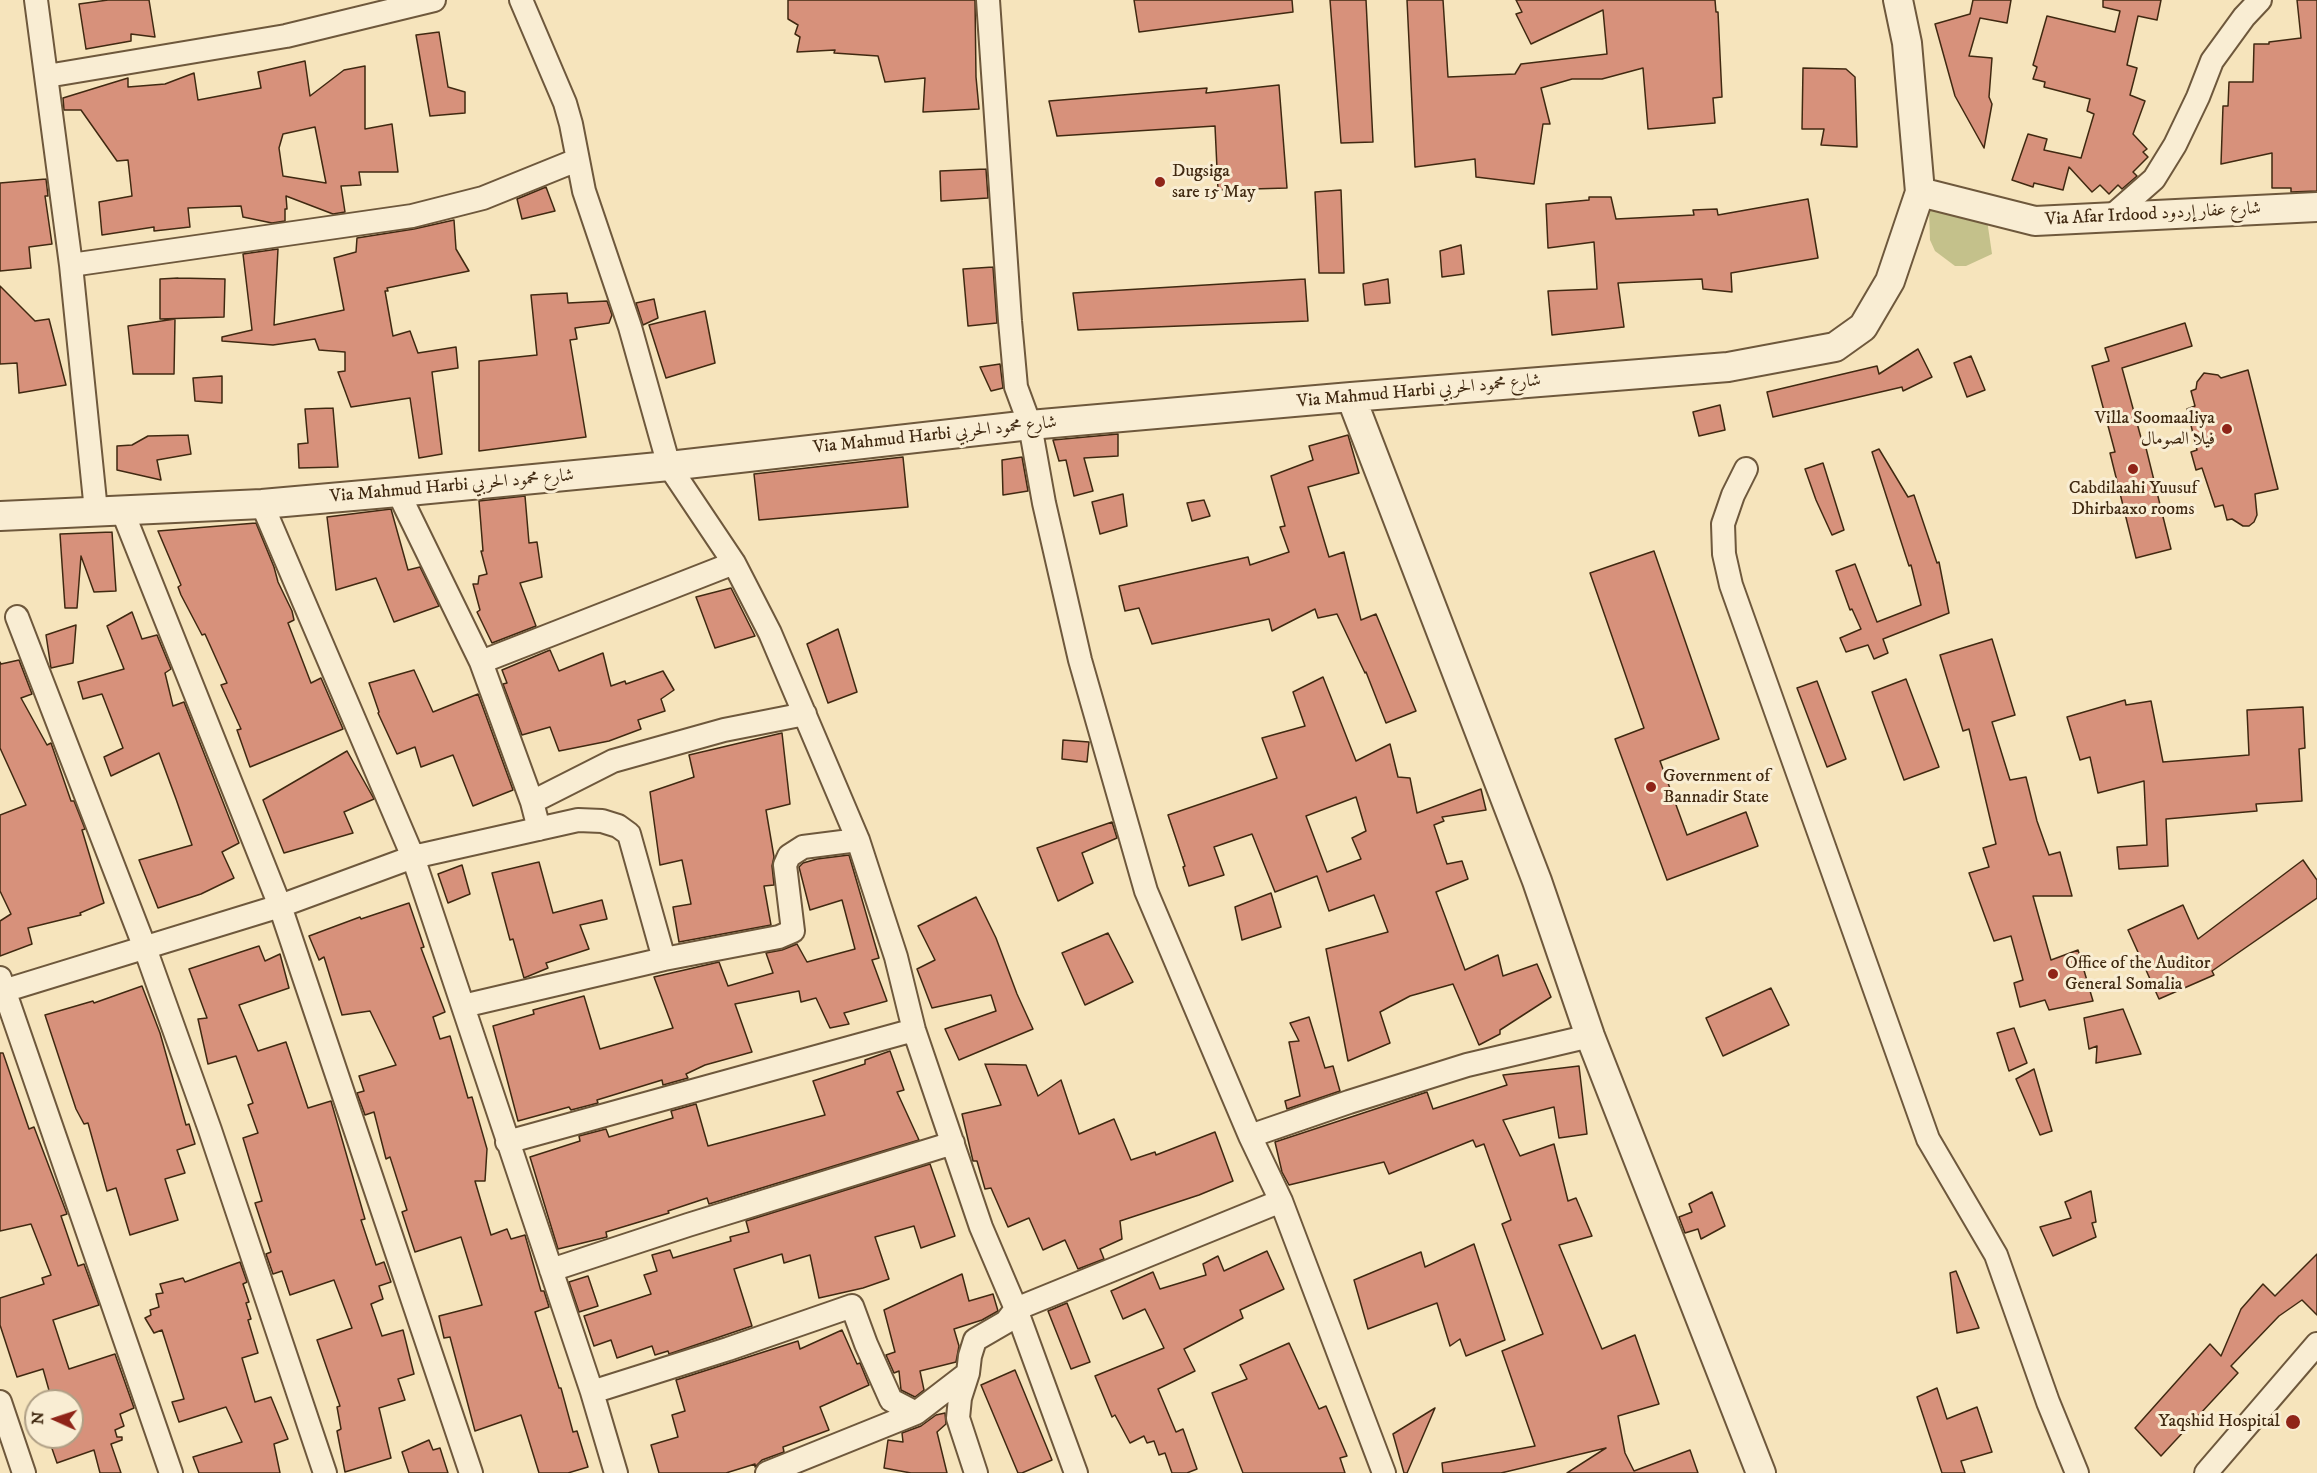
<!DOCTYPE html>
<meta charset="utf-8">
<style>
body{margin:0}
#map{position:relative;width:2317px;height:1473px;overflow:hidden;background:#f6e4bc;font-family:"IM FELL DW Pica",serif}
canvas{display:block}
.north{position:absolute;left:24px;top:1389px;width:60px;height:60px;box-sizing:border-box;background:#f9edd3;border:2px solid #af9f85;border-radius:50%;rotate:273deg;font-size:16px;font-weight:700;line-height:24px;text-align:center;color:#402911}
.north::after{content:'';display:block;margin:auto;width:21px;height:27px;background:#8f2418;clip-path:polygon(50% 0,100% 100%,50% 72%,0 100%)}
</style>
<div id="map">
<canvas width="2317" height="1473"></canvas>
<div class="north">N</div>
</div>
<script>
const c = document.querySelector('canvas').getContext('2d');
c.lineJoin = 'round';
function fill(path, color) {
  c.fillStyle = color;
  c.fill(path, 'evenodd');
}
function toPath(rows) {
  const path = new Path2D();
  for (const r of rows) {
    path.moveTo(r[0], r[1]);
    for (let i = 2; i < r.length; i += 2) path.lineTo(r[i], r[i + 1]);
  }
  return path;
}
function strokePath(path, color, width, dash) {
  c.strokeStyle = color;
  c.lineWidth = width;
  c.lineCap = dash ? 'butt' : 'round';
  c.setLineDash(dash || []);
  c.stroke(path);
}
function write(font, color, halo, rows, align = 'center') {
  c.font = font + ' "IM FELL DW Pica",Amiri,serif';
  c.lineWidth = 6;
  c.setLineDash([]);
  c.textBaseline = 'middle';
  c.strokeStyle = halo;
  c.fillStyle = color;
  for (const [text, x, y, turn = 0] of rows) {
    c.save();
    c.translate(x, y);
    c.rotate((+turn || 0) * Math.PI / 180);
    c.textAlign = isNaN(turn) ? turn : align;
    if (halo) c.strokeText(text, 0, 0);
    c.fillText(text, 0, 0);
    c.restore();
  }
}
const green = toPath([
 [1929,210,1986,213,1992,254,1966,266,1955,266,1935,251,1930,240]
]);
const building = toPath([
 [108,0,149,0,155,37,131,34,131,41,86,49,79,4,108,0],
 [788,0,975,0,976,77,979,109,923,112,925,78,885,82,878,56,834,53,835,50,797,52,800,37,795,34,798,25,788,19,788,0],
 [1134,0,1292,0,1293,12,1139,32,1134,0],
 [1330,0,1366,0,1373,142,1341,143,1330,0],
 [1407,0,1443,0,1448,77,1515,74,1521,64,1607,54,1603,10,1531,44,1516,14,1522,12,1516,0,1715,0,1716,12,1718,12,1722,97,1713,98,1715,123,1648,129,1643,68,1602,79,1572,79,1541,88,1550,124,1543,124,1534,184,1476,177,1475,159,1415,167,1407,0],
 [1973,0,2011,0,2007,23,1980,18,1969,56,1992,58,1989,97,1992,104,1984,148,1955,96,1935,24,1970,14,1973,0],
 [2103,0,2161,0,2157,20,2138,16,2127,65,2137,68,2130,95,2145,101,2133,134,2147,149,2143,152,2148,157,2133,172,2137,176,2122,189,2118,185,2109,194,2100,185,2092,192,2069,167,2063,190,2034,183,2033,187,2012,180,2028,134,2047,139,2044,150,2081,158,2094,114,2087,111,2090,99,2044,87,2045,82,2033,79,2037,67,2033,65,2047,16,2115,32,2120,11,2103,7,2103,0],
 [2297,0,2317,0,2317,191,2291,192,2291,188,2272,188,2272,153,2221,164,2223,106,2228,106,2229,82,2253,82,2254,44,2269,44,2269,42,2301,38,2297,0],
 [439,32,448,87,465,92,465,113,430,116,416,35,439,32],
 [305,61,310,96,344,70,365,66,365,129,392,124,398,172,359,172,361,185,341,186,345,212,333,214,286,196,287,209,285,209,285,221,272,223,243,217,241,206,188,208,190,227,154,231,154,227,102,235,99,202,132,196,128,160,117,161,81,110,64,110,63,98,128,78,128,87,165,84,194,73,198,100,261,88,258,72,305,61],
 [315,127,326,183,283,176,279,148,283,134,315,127],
 [1803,68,1846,69,1855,77,1857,147,1821,145,1824,129,1802,129,1803,68],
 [1279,85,1287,188,1218,190,1215,126,1057,136,1049,101,1207,88,1206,93,1279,85],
 [986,169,988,198,941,201,940,171,986,169],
 [46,179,48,196,45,196,52,244,29,247,31,268,0,271,0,183,46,179],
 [546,187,555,211,522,219,517,199,546,187],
 [1341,190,1344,273,1319,273,1315,192,1341,190],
 [1589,197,1611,197,1616,219,1694,215,1693,210,1717,209,1718,215,1808,199,1818,258,1731,273,1732,292,1703,289,1702,279,1618,283,1624,327,1552,335,1548,291,1597,289,1594,242,1548,248,1546,204,1589,200,1589,197],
 [454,220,456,249,469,271,387,288,388,291,385,291,393,336,410,331,418,353,456,347,458,368,432,372,442,454,419,458,410,398,351,407,338,372,345,371,345,352,319,350,315,339,273,345,222,341,222,337,252,330,243,254,278,249,274,325,344,310,334,258,356,252,357,238,414,229,454,220],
 [1461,245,1464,274,1442,277,1440,251,1461,245],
 [993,267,997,323,968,326,963,269,993,267],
 [178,278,225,279,224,317,160,319,160,279,178,278],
 [1305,279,1308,321,1078,330,1073,293,1305,279],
 [1388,279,1390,303,1365,305,1363,284,1388,279],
 [0,286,35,321,49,319,66,385,19,393,17,363,0,364,0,286],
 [567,293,568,303,607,301,612,315,609,323,575,328,577,339,570,340,586,437,479,451,479,361,537,355,531,295,567,293],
 [654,299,658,318,643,325,636,303,654,299],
 [705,311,715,363,666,378,649,325,705,311],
 [175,319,174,374,133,374,128,326,175,319],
 [2185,323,2192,346,2122,368,2143,445,2145,444,2171,549,2136,558,2110,453,2115,452,2092,366,2109,361,2105,348,2185,323],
 [1918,349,1932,377,1903,391,1902,387,1773,417,1767,392,1877,366,1879,374,1918,349],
 [1971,356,1985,390,1967,397,1954,363,1971,356],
 [1000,364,1003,388,991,391,980,367,1000,364],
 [2248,370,2278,489,2255,494,2257,515,2254,522,2249,526,2243,526,2232,519,2227,520,2223,505,2215,507,2202,468,2196,470,2191,452,2197,450,2187,409,2195,406,2191,391,2196,389,2197,382,2204,373,2218,375,2221,378,2248,370],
 [222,376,222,403,195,401,193,378,222,376],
 [1720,405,1725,430,1699,436,1693,412,1720,405],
 [333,408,338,467,299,468,298,444,308,443,305,409,333,408],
 [1118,434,1118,456,1084,458,1093,491,1074,496,1066,460,1059,461,1053,440,1118,434],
 [188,435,191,454,157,460,161,480,117,470,117,446,132,445,148,436,188,435],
 [1348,435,1359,473,1308,487,1329,557,1344,552,1361,620,1376,614,1416,711,1386,723,1366,672,1365,673,1337,614,1318,618,1315,609,1272,631,1269,619,1152,644,1139,608,1125,611,1119,586,1248,557,1250,565,1289,552,1280,527,1285,526,1271,476,1313,460,1309,446,1348,435],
 [1879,449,1908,497,1914,495,1937,563,1939,562,1949,613,1883,639,1888,653,1874,659,1868,645,1846,652,1840,638,1861,629,1852,609,1850,610,1836,571,1855,564,1877,622,1921,605,1911,565,1909,566,1872,452,1879,449],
 [903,457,908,507,759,520,754,474,903,457],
 [1022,457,1028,491,1003,495,1002,460,1022,457],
 [1823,463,1844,530,1832,535,1816,500,1805,469,1823,463],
 [1123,494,1127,526,1100,534,1092,502,1123,494],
 [525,496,529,543,537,542,542,577,520,583,536,626,492,643,477,612,480,610,473,584,478,584,479,576,487,574,481,551,483,551,479,501,525,496],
 [1204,500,1210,516,1192,521,1187,503,1204,500],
 [391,509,408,570,420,567,439,606,394,622,376,578,336,590,327,517,391,509],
 [256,523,274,567,278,582,292,611,294,620,288,623,311,683,321,678,343,729,250,767,237,730,241,729,221,685,227,683,205,634,202,635,181,595,178,587,181,585,158,531,256,523],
 [112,532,116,591,94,592,81,556,77,608,65,608,60,534,112,532],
 [1654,551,1719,739,1660,761,1687,835,1746,812,1758,846,1667,880,1615,739,1644,728,1590,573,1654,551],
 [731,588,755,636,715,648,696,597,731,588],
 [132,612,142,639,157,635,171,669,165,673,173,706,184,702,239,843,222,852,234,878,201,894,158,908,139,860,192,845,176,799,159,753,111,776,104,757,123,748,102,694,83,699,78,682,124,669,107,626,132,612],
 [76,625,73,663,51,668,46,635,76,625],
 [838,629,857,692,828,703,807,644,838,629],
 [1992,639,2015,715,1992,722,2010,780,2026,777,2037,821,2049,855,2060,852,2072,896,2033,896,2051,960,2078,950,2093,1001,2049,1010,2045,1000,2020,1007,2014,983,2023,980,2011,936,1994,941,1969,873,1989,867,1983,848,1996,844,1969,729,1963,731,1940,655,1992,639],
 [550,650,559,671,603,653,611,686,625,681,626,684,663,671,674,690,661,699,665,711,638,720,641,729,609,741,559,751,550,727,522,735,503,684,507,683,502,670,550,650],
 [19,660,32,694,21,698,47,745,51,743,71,801,74,801,85,829,82,830,104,903,80,913,81,915,28,928,32,944,0,956,0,921,11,914,0,891,0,815,26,805,0,748,0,662,1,664,19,660],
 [414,670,433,712,478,694,513,790,473,806,453,755,421,767,415,747,397,754,378,713,379,712,369,683,414,670],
 [1323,677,1356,761,1390,744,1398,777,1410,778,1417,813,1481,789,1486,810,1442,817,1444,821,1434,825,1447,864,1462,861,1468,879,1436,892,1465,970,1498,955,1503,976,1537,964,1551,997,1500,1030,1500,1034,1479,1045,1453,984,1410,996,1380,1012,1390,1043,1348,1061,1326,949,1388,932,1374,895,1329,911,1317,876,1275,892,1252,834,1214,847,1224,875,1189,886,1183,867,1185,866,1168,815,1277,778,1262,738,1305,726,1293,692,1323,677],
 [1356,797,1366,831,1352,838,1361,859,1327,872,1306,816,1356,797],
 [1906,679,1939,767,1904,780,1872,692,1906,679],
 [1817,681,1846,759,1827,767,1797,688,1817,681],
 [2125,700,2126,705,2151,701,2163,762,2249,755,2247,710,2303,707,2305,748,2299,749,2302,801,2256,804,2257,811,2166,819,2168,866,2119,869,2117,847,2147,845,2144,781,2098,793,2090,757,2080,760,2067,717,2125,700],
 [782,733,790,804,766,810,774,857,772,866,774,885,764,886,771,925,679,942,673,907,691,904,682,860,660,865,650,792,694,777,689,755,782,733],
 [1063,740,1089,742,1087,762,1062,759,1063,740],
 [347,751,374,799,344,812,353,833,284,853,263,800,347,751],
 [1112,822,1117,838,1082,853,1093,883,1058,901,1037,848,1112,822],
 [849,855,879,958,872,960,887,1001,844,1013,849,1024,830,1028,816,998,801,1002,799,991,735,1004,752,1052,705,1065,686,1074,688,1078,663,1085,662,1080,597,1100,598,1103,571,1110,569,1107,518,1121,493,1026,534,1014,533,1010,584,996,600,1049,673,1028,654,977,719,962,728,986,773,973,766,953,782,950,797,944,807,962,855,949,842,900,810,910,799,867,803,863,817,859,849,855],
 [2303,860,2317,880,2317,898,2212,971,2214,975,2159,999,2128,930,2183,905,2198,939,2303,860],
 [539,862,553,913,602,900,607,919,580,925,589,949,546,963,548,968,524,978,513,939,510,940,492,873,539,862],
 [462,865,470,894,448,903,438,874,462,865],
 [1271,893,1281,927,1242,940,1235,907,1271,893],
 [976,897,996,938,1017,994,1033,1029,959,1060,945,1029,996,1011,991,995,932,1008,917,969,935,960,918,926,976,897],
 [409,903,424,947,421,948,445,1012,433,1017,440,1039,450,1036,468,1098,472,1097,487,1149,485,1181,475,1181,491,1235,507,1229,511,1239,525,1235,541,1291,544,1291,549,1307,535,1312,559,1388,561,1388,573,1432,577,1431,588,1467,568,1473,539,1473,521,1415,475,1431,450,1337,444,1338,439,1316,482,1305,461,1237,415,1252,402,1212,407,1210,390,1157,386,1159,374,1112,365,1115,357,1093,364,1091,359,1076,396,1065,370,1011,342,1015,324,957,319,960,309,936,360,917,361,919,409,903],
 [1108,933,1133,982,1085,1005,1062,953,1108,933],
 [259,946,265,961,280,954,289,988,239,1005,258,1051,286,1042,308,1108,331,1101,365,1219,361,1220,376,1265,384,1262,391,1282,379,1286,383,1299,371,1304,382,1336,403,1330,414,1374,398,1379,405,1400,379,1408,391,1458,345,1472,337,1431,341,1429,337,1407,340,1406,317,1340,352,1328,334,1280,290,1295,282,1271,273,1274,266,1254,271,1252,255,1203,262,1201,243,1138,258,1133,248,1105,253,1103,236,1056,208,1064,198,1019,207,1018,189,969,259,946],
 [142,986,160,1033,186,1125,189,1124,195,1144,177,1150,185,1173,165,1179,178,1220,130,1235,116,1188,107,1191,88,1123,84,1124,76,1109,45,1015,93,1001,94,1003,142,986],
 [1771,988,1789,1025,1723,1056,1706,1018,1771,988],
 [2123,1009,2141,1054,2096,1063,2097,1046,2089,1049,2084,1018,2123,1009],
 [1309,1017,1325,1068,1333,1066,1340,1091,1287,1109,1285,1101,1300,1096,1289,1042,1299,1041,1290,1023,1309,1017],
 [2014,1028,2027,1063,2009,1071,1997,1033,2014,1028],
 [890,1051,904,1090,897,1092,919,1140,709,1204,707,1198,668,1211,669,1213,606,1232,607,1237,558,1249,530,1157,580,1141,579,1136,606,1129,609,1137,673,1118,671,1111,696,1104,708,1146,825,1115,813,1081,865,1064,865,1060,890,1051],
 [0,1053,3,1053,29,1129,34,1127,67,1214,61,1216,78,1266,84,1264,99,1305,53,1320,69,1369,115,1354,134,1408,120,1414,124,1426,115,1430,117,1437,122,1437,122,1440,111,1444,121,1473,100,1473,94,1450,57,1463,48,1437,72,1437,72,1401,52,1401,43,1369,17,1377,0,1325,0,1298,44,1284,42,1278,51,1275,31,1224,0,1231,0,1053],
 [985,1064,1026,1065,1038,1096,1061,1080,1079,1134,1114,1119,1131,1160,1155,1152,1156,1155,1215,1132,1233,1181,1199,1195,1120,1221,1122,1239,1100,1249,1104,1259,1078,1269,1065,1240,1043,1250,1029,1218,1008,1227,991,1188,985,1189,977,1161,973,1161,962,1114,1001,1105,985,1064],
 [1579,1066,1587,1134,1559,1138,1554,1107,1503,1120,1520,1156,1554,1144,1568,1201,1576,1198,1592,1236,1559,1245,1602,1349,1635,1335,1659,1404,1618,1416,1625,1453,1634,1471,1690,1450,1698,1473,1567,1473,1606,1448,1501,1473,1443,1473,1442,1463,1535,1446,1502,1351,1543,1334,1502,1224,1511,1220,1484,1144,1476,1147,1473,1140,1389,1174,1384,1162,1289,1185,1282,1172,1275,1142,1427,1092,1433,1109,1507,1085,1503,1075,1579,1066],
 [2034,1069,2052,1131,2040,1135,2016,1079,2034,1069],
 [930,1164,955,1236,921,1248,914,1226,875,1237,889,1279,863,1288,819,1298,810,1255,784,1263,782,1254,734,1269,752,1326,669,1354,668,1351,655,1355,652,1346,617,1358,611,1340,594,1346,584,1316,651,1294,644,1275,657,1271,652,1255,670,1250,673,1258,731,1241,730,1237,749,1232,746,1221,930,1164],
 [2091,1191,2096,1222,2092,1223,2096,1237,2053,1256,2040,1227,2071,1218,2065,1202,2091,1191],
 [1712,1192,1725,1226,1701,1239,1698,1229,1685,1233,1679,1217,1692,1212,1689,1204,1712,1192],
 [1474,1244,1505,1340,1466,1356,1460,1339,1450,1346,1437,1303,1368,1329,1354,1280,1421,1252,1425,1267,1474,1244],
 [1267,1251,1284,1289,1240,1310,1243,1318,1184,1349,1195,1371,1158,1389,1176,1432,1183,1429,1197,1469,1187,1473,1172,1473,1165,1453,1159,1455,1154,1441,1147,1443,1144,1436,1130,1443,1115,1415,1112,1417,1095,1376,1164,1348,1145,1309,1123,1319,1111,1291,1153,1272,1160,1289,1206,1275,1203,1264,1218,1256,1224,1271,1267,1251],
 [2317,1254,2317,1315,2302,1300,2279,1316,2231,1366,2238,1373,2161,1456,2135,1428,2210,1344,2221,1356,2241,1309,2263,1284,2275,1296,2317,1254],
 [240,1262,247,1282,243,1284,249,1302,246,1303,251,1319,248,1320,258,1353,242,1358,255,1402,271,1397,288,1439,274,1444,280,1473,199,1473,193,1457,242,1442,226,1407,179,1422,172,1402,184,1399,162,1330,154,1333,145,1318,151,1315,150,1310,159,1307,156,1294,163,1293,160,1284,183,1278,185,1282,240,1262],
 [1956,1271,1979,1328,1957,1333,1950,1273,1956,1271],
 [962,1274,969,1301,993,1294,998,1311,982,1320,954,1329,959,1346,956,1362,920,1371,924,1390,915,1397,901,1390,899,1371,894,1373,886,1355,895,1352,884,1310,962,1274],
 [588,1276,598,1306,579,1312,569,1282,588,1276],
 [1067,1303,1090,1362,1071,1369,1048,1311,1067,1303],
 [842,1330,857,1364,860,1363,869,1385,820,1407,829,1430,783,1447,784,1452,762,1460,755,1467,755,1464,726,1473,659,1473,651,1445,678,1437,672,1415,685,1411,676,1380,798,1341,800,1349,842,1330],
 [1289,1343,1319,1409,1326,1406,1347,1456,1340,1458,1345,1473,1243,1473,1212,1393,1247,1379,1240,1365,1289,1343],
 [1015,1370,1052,1460,1022,1473,1018,1473,981,1385,1015,1370],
 [1937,1388,1947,1419,1977,1407,1992,1452,1961,1461,1965,1473,1942,1473,1917,1397,1937,1388],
 [1435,1408,1407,1473,1404,1473,1393,1434,1435,1408],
 [945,1413,946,1424,937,1432,947,1473,911,1473,884,1468,888,1440,903,1442,902,1433,921,1426,936,1415,945,1413],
 [429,1440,433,1450,440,1448,448,1473,409,1473,402,1452,429,1440]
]);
const minor = toPath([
 [36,0,71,265,96,511],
 [521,0,565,103,571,124,584,191,630,327,669,466,734,563,770,633,858,840,896,957,914,1030,981,1227,1016,1309,1076,1473],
 [988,0,1010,321,1016,387,1030,425,1044,503,1080,660,1146,891,1250,1136,1281,1201,1384,1473],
 [47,76,286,36,434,0],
 [2112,216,2154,179,2175,145,2198,97,2212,61,2244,17,2260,0],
 [71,265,412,216,483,198,577,160],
 [1746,469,1733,495,1723,524,1724,554,1731,585,1928,1139,1996,1255,2048,1402,2077,1473],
 [398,492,481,662,532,802,539,829],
 [262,504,413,857,592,1392,616,1473],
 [122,510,280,906,471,1473],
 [17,617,145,948,210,1130,325,1473],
 [481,662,734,563],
 [532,802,613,761,724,730,805,714],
 [0,978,171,1473],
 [0,992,280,906,413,857,578,820,602,821,618,826,629,834,664,959],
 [463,1006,664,959,779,937,793,931,785,865,789,856,803,847,858,840],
 [1250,1136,1349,1102,1467,1065,1590,1036],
 [507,1142,914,1030],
 [551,1270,688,1225,953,1143],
 [592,1392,728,1349,852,1306,866,1344,891,1400,916,1413,968,1373],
 [0,1402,24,1473],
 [767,1473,916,1413],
 [976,1473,958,1418,960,1398,968,1373,970,1356,975,1340,1006,1322,1016,1309,1281,1201],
 [2206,1473,2317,1344]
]);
const tertiary = toPath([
 [1920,192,2035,221,2317,207],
 [1351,397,1537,881,1590,1036,1761,1473],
 [0,516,262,504,398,492,669,466,1030,425,1351,397,1728,367,1835,347,1863,327,1890,281,1920,192,1907,43,1898,0]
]);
const markers = [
 [1160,182,6,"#8f2418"],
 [2227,429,6,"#8f2418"],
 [2133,469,6,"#8f2418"],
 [1651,787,6,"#8f2418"],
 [2053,974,6,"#8f2418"],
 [2293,1422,8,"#8f2418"]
];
const poiNames = [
 ["Dugsiga",1172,172],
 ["sare 15 May",1172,193],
 ["Villa Soomaaliya",2215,419,"right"],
 ["فيلا الصومال",2215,440,"right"],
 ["Cabdilaahi Yuusuf",2133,489,"center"],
 ["Dhirbaaxo rooms",2133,510,"center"],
 ["Government of",1663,777],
 ["Bannadir State",1663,798],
 ["Office of the Auditor",2065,964],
 ["General Somalia",2065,985],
 ["Yaqshid Hospital",2280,1422,"right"]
];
const streetNames = [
 ["Via Afar Irdood شارع عفار إردود",2153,215,-3],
 ["Via Mahmud Harbi شارع محمود الحربي",1419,392,-5],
 ["Via Mahmud Harbi شارع محمود الحربي",935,436,-6],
 ["Via Mahmud Harbi شارع محمود الحربي",452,487,-5]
];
fill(green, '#c4c18b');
fill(building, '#d7917b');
strokePath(building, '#402911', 1.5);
strokePath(minor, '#6e583c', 26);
strokePath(tertiary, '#6e583c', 32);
strokePath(minor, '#f9edd3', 22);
strokePath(tertiary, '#f9edd3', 28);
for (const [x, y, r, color] of markers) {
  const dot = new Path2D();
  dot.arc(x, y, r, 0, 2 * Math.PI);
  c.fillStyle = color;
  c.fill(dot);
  strokePath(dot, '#f9edd3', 2);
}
write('18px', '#402911', '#f9edd3', poiNames, 'left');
write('18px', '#402911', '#f9edd3', streetNames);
</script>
